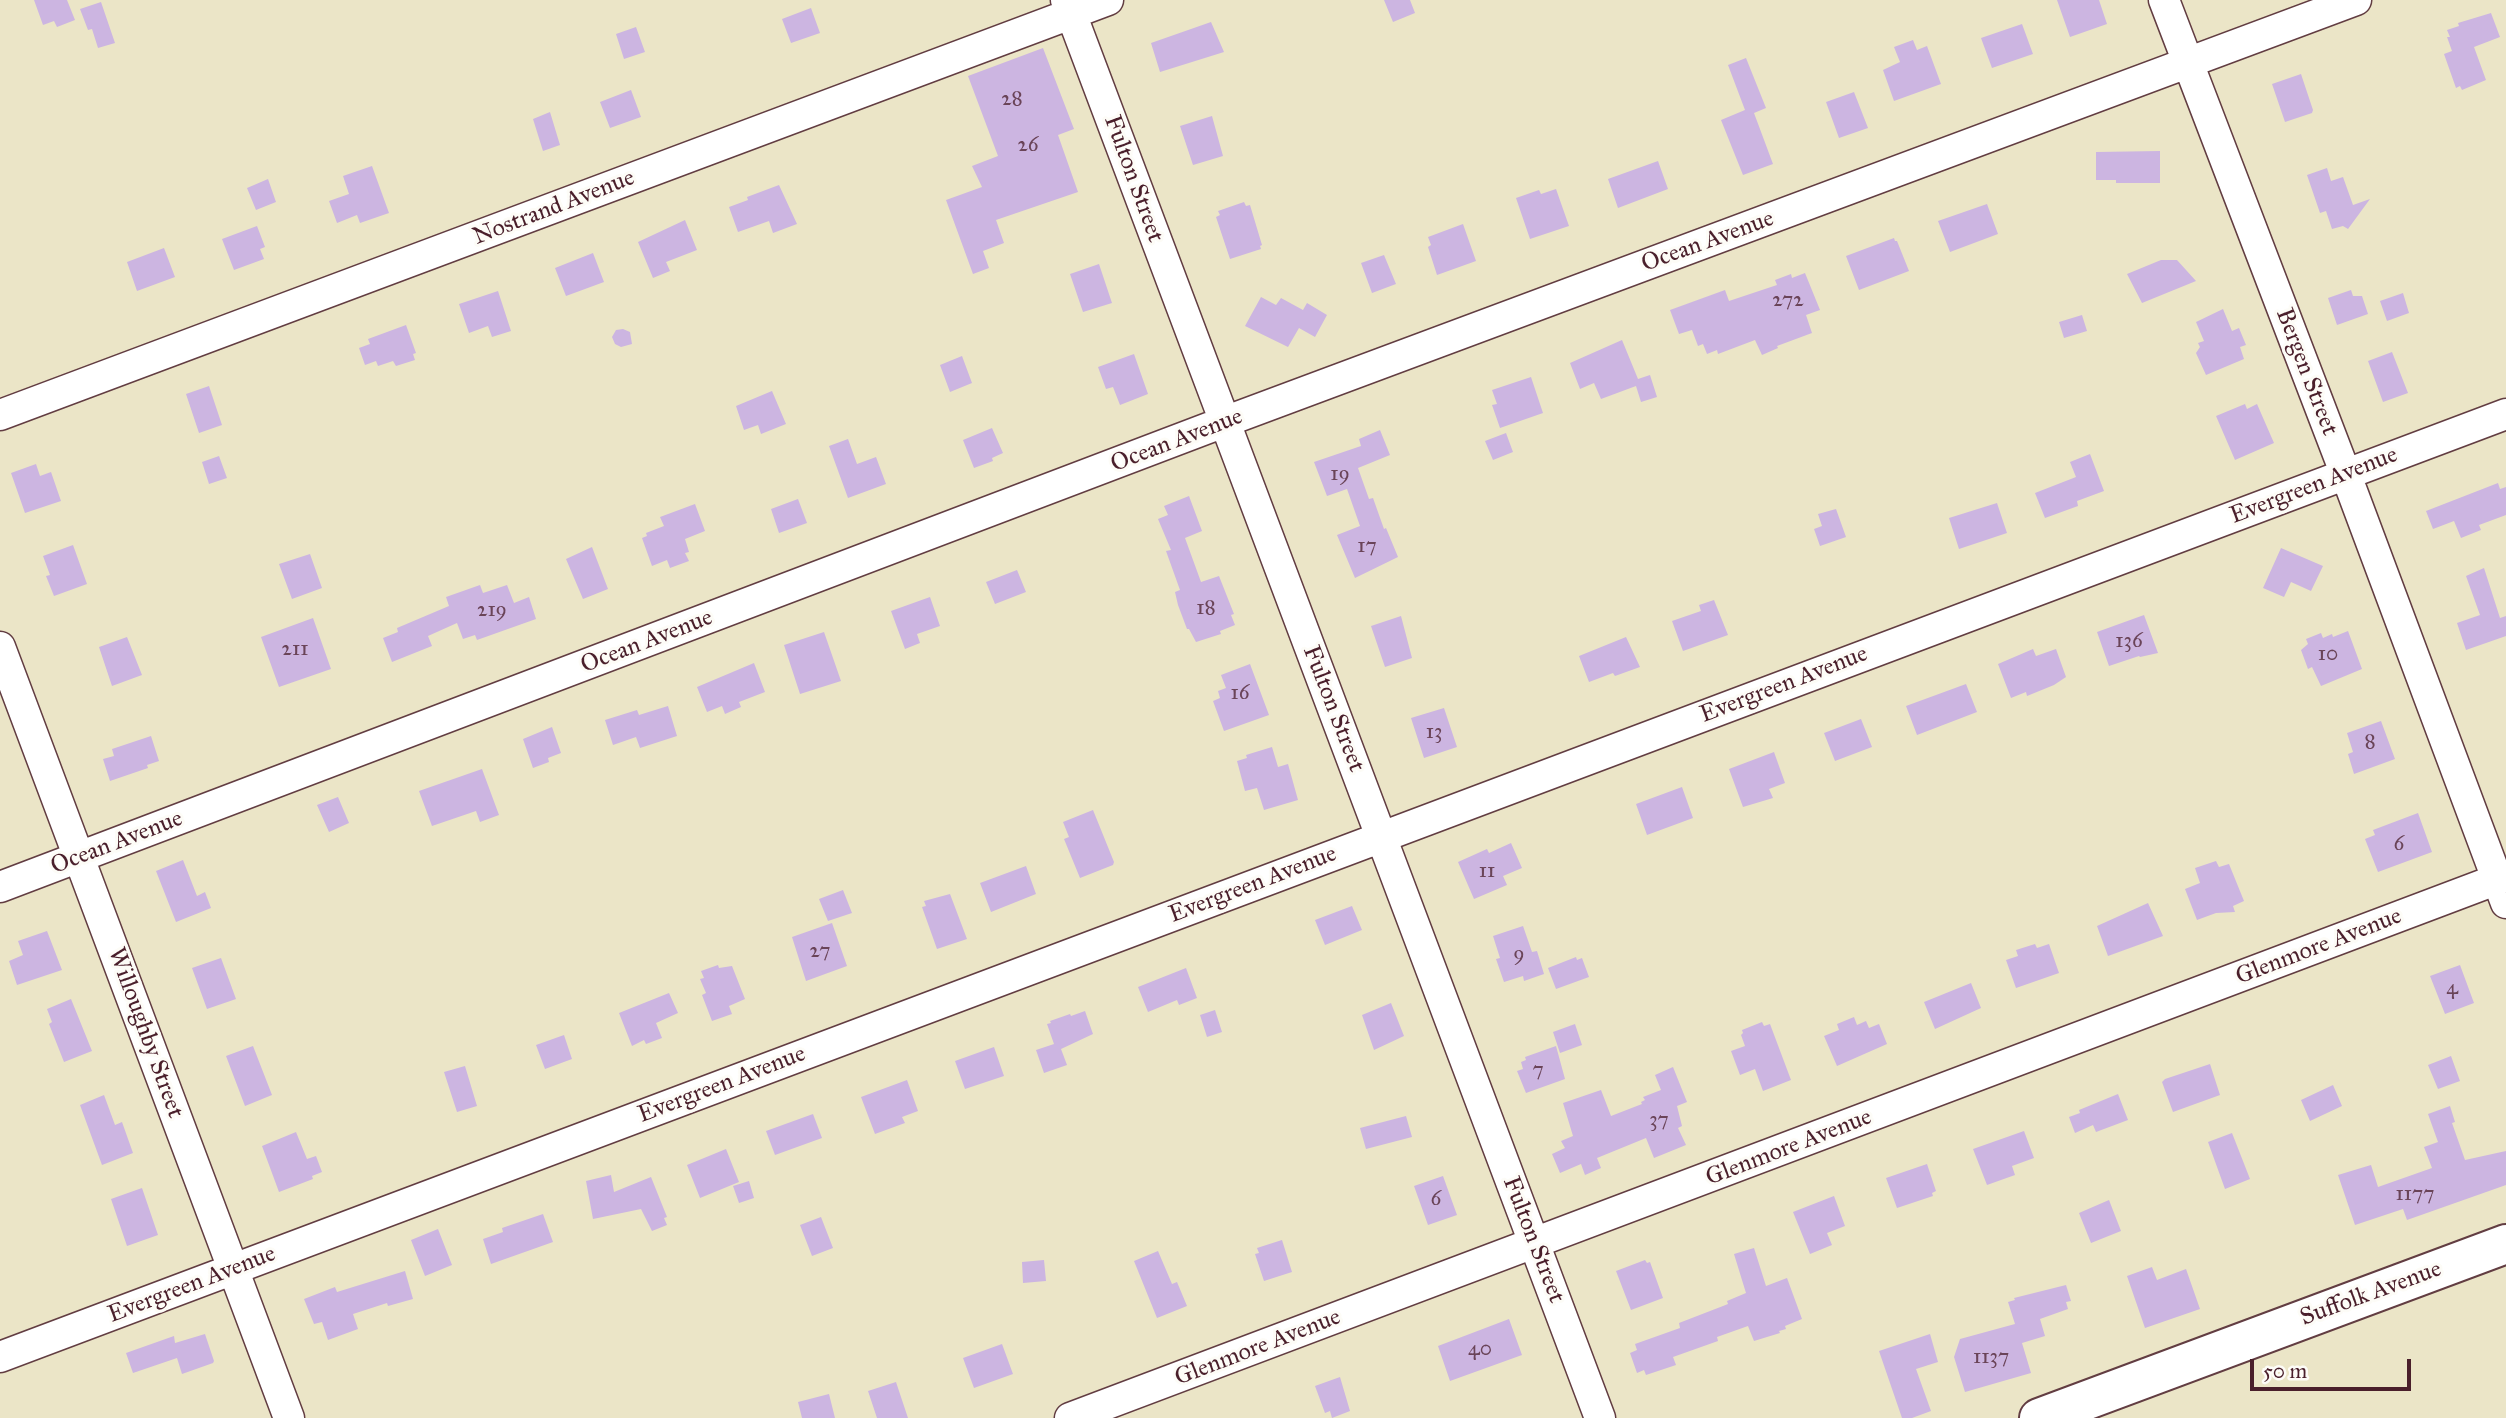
<!DOCTYPE html>
<style>
body{margin:0}
#map{position:relative;width:2506px;height:1418px;overflow:hidden;background:#ebe5c7;font-family:"IM FELL Great Primer",serif}
canvas{display:block}
.scale{position:absolute;left:2250px;top:1359px;width:161px;height:32px;box-sizing:border-box;border:4px solid #4a1f2b;border-top:0;padding-left:9px;font-size:21px;line-height:24px;white-space:nowrap;color:#4a1f2b;-webkit-text-stroke:5px #fdfcf7;paint-order:stroke}
</style>
<div id="map">
<canvas width="2506" height="1418"></canvas>
<div class="scale">50 m</div>
</div>
<script>
const c = document.querySelector('canvas').getContext('2d');
c.lineJoin = 'round';
function fill(path, color) {
  c.fillStyle = color;
  c.fill(path, 'evenodd');
}
function toPath(rows) {
  const path = new Path2D();
  for (const r of rows) {
    path.moveTo(r[0], r[1]);
    for (let i = 2; i < r.length; i += 2) path.lineTo(r[i], r[i + 1]);
  }
  return path;
}
function strokePath(path, color, width, dash) {
  c.strokeStyle = color;
  c.lineWidth = width;
  c.lineCap = dash ? 'butt' : 'round';
  c.setLineDash(dash || []);
  c.stroke(path);
}
function write(font, color, halo, rows, align = 'center') {
  c.font = font + ' "IM FELL Great Primer",serif';
  c.lineWidth = 6;
  c.setLineDash([]);
  c.textBaseline = 'middle';
  c.strokeStyle = halo;
  c.fillStyle = color;
  for (const [text, x, y, turn = 0] of rows) {
    c.save();
    c.translate(x, y);
    c.rotate((+turn || 0) * Math.PI / 180);
    c.textAlign = isNaN(turn) ? turn : align;
    if (halo) c.strokeText(text, 0, 0);
    c.fillText(text, 0, 0);
    c.restore();
  }
}
const building = toPath([
 [34,0,67,0,75,20,57,27,54,21,43,25],
 [1384,0,1410,0,1415,13,1393,22],
 [2057,0,2099,0,2107,24,2070,37],
 [101,2,115,43,98,48,92,29,88,30,80,9],
 [811,8,820,33,791,43,782,19],
 [2491,13,2500,37,2474,47,2486,80,2462,90,2460,86,2456,88,2444,54,2452,51,2447,37,2450,37,2447,30,2459,26,2458,23],
 [1211,22,1224,52,1160,72,1151,43],
 [2022,24,2033,54,1992,68,1981,38],
 [636,27,645,52,624,59,616,34],
 [1913,40,1917,50,1927,46,1941,84,1894,101,1883,70,1900,62,1894,47],
 [1043,48,1074,129,1058,135,1078,192,996,220,1004,243,983,251,989,268,973,274,946,200,982,187,972,166,998,156,968,76],
 [1746,58,1766,108,1754,113,1773,164,1743,175,1721,120,1745,110,1728,65],
 [2301,74,2313,110,2312,113,2285,122,2272,84],
 [631,90,641,117,610,128,600,102],
 [1854,92,1868,128,1839,138,1826,102],
 [550,112,560,145,543,151,533,119],
 [1212,116,1223,156,1193,165,1180,126],
 [2160,151,2160,183,2116,183,2116,180,2096,180,2096,152],
 [1658,161,1668,189,1618,208,1608,179],
 [372,166,389,213,360,223,357,215,337,223,329,201,349,194,343,176],
 [2327,168,2331,181,2343,177,2353,205,2370,199,2348,229,2343,226,2332,229,2326,211,2320,213,2307,175],
 [268,179,276,202,256,210,247,188],
 [779,185,797,224,773,233,769,221,738,232,729,207,748,200,747,197],
 [1556,189,1569,226,1530,239,1516,198,1539,190,1541,194],
 [1244,202,1246,206,1250,205,1262,245,1260,246,1261,249,1230,259,1216,217,1220,215,1218,211],
 [1987,204,1998,234,1950,252,1938,221],
 [685,220,697,250,666,262,670,271,653,278,638,242],
 [1463,224,1476,261,1437,275,1428,247,1431,245,1428,237],
 [257,226,265,247,260,249,264,259,234,270,222,239],
 [1894,238,1895,241,1897,241,1909,271,1859,290,1846,256],
 [164,248,175,277,137,291,127,262],
 [593,253,604,282,566,296,555,268],
 [1384,255,1396,284,1372,293,1361,263],
 [2161,260,2177,260,2196,281,2142,303,2127,274],
 [1099,264,1112,303,1083,312,1070,274],
 [1805,273,1820,310,1806,315,1812,333,1777,346,1778,348,1762,355,1755,340,1718,354,1717,350,1707,354,1703,344,1698,346,1692,330,1679,334,1670,310,1725,290,1729,301,1777,285,1775,280,1791,274,1792,278],
 [2351,290,2353,296,2362,296,2368,314,2337,325,2328,298],
 [498,291,511,331,492,337,488,326,469,333,459,304],
 [2403,293,2409,313,2387,321,2380,301],
 [1261,297,1276,305,1281,298,1303,310,1307,303,1327,315,1315,337,1299,328,1288,347,1245,326],
 [2223,309,2232,331,2239,328,2246,345,2240,347,2244,359,2206,375,2196,353,2200,347,2198,343,2204,341,2196,322],
 [2082,315,2087,331,2064,338,2059,322],
 [406,325,416,353,413,354,415,360,396,366,393,361,378,366,376,361,365,365,359,348,370,344,368,339],
 [623,329,630,332,632,344,621,347,615,344,612,337,616,330],
 [1622,340,1638,379,1650,375,1657,397,1641,402,1636,386,1601,399,1594,383,1580,389,1570,363],
 [2392,352,2408,393,2383,402,2368,361],
 [1134,354,1148,394,1120,405,1113,387,1106,389,1098,367],
 [962,356,972,383,950,392,940,365],
 [1531,377,1543,413,1500,428,1492,405,1497,404,1492,390],
 [209,386,222,425,199,433,186,394],
 [772,391,786,424,761,434,758,425,744,430,736,406],
 [2245,404,2247,409,2257,404,2274,443,2235,460,2216,416],
 [992,428,1003,453,992,458,993,461,974,468,963,440],
 [1380,430,1390,455,1358,468,1369,499,1373,498,1384,529,1386,528,1398,557,1355,578,1337,535,1360,526,1347,489,1327,496,1314,462,1361,446,1359,439],
 [1506,433,1513,452,1493,460,1485,441],
 [848,439,857,464,876,457,886,484,848,498,829,446],
 [2090,454,2104,491,2077,501,2078,506,2045,518,2035,493,2076,477,2070,462],
 [219,456,227,478,209,484,202,462],
 [36,464,40,476,51,472,61,501,25,513,11,473],
 [2498,483,2500,489,2506,487,2506,515,2479,525,2481,530,2461,538,2454,521,2433,529,2426,511],
 [1189,496,1202,531,1185,538,1201,582,1219,576,1234,614,1231,615,1235,625,1220,631,1221,634,1196,642,1189,629,1187,629,1178,605,1175,592,1180,590,1166,551,1171,550,1158,519,1168,515,1164,506],
 [798,499,807,523,779,533,771,509],
 [1997,503,2007,533,1959,549,1949,518],
 [695,504,705,531,685,539,689,552,685,553,689,561,670,568,667,560,652,566,642,538,647,536,646,533,664,526,660,517],
 [1836,509,1846,537,1820,546,1814,529,1822,526,1818,514],
 [73,545,87,584,54,596,46,576,50,575,43,556],
 [592,547,608,589,583,599,566,559],
 [2281,548,2323,566,2311,591,2291,582,2284,597,2263,588],
 [310,554,322,588,292,599,279,564],
 [2484,568,2500,618,2506,616,2506,636,2466,650,2457,623,2480,615,2466,576],
 [1017,570,1026,592,995,604,986,582],
 [480,585,483,593,507,585,514,603,529,597,536,619,477,640,475,635,463,639,457,623,428,636,432,646,392,662,383,638,398,632,397,628,449,606,446,597],
 [930,597,940,626,917,634,920,643,905,649,891,611],
 [1714,600,1728,635,1683,651,1672,621,1701,611,1699,605],
 [2144,615,2158,653,2140,657,2139,656,2109,666,2097,632],
 [1401,616,1412,658,1385,667,1371,626],
 [313,618,331,669,279,687,261,637],
 [2348,631,2362,669,2321,686,2312,667,2308,669,2301,650,2308,644,2306,639,2321,633,2323,638,2332,634,2333,637],
 [824,632,841,681,800,694,784,645],
 [127,637,142,675,112,686,99,647],
 [1626,637,1640,667,1615,676,1613,673,1589,682,1579,656],
 [2033,649,2036,656,2056,649,2066,677,2054,685,2027,696,2026,692,2011,698,1998,664],
 [754,663,765,692,739,702,741,707,725,714,722,706,707,712,697,687],
 [1250,664,1269,715,1224,731,1213,701,1220,698,1218,691,1226,688,1221,675],
 [1966,684,1977,712,1917,735,1906,706],
 [668,706,677,736,640,748,636,737,613,745,605,720,637,710,639,715],
 [1444,708,1457,747,1424,758,1411,718],
 [1861,719,1872,747,1835,761,1824,733],
 [2381,721,2395,759,2354,774,2348,754,2353,752,2347,733],
 [552,727,561,753,548,758,549,762,533,768,523,739],
 [151,736,159,761,147,765,148,768,110,781,103,759,114,756,112,749],
 [1272,747,1278,767,1288,764,1298,800,1264,810,1257,788,1245,791,1237,761,1247,758,1246,755],
 [1774,752,1785,783,1769,789,1773,798,1743,807,1729,769],
 [482,769,499,815,480,822,476,811,432,826,419,791],
 [1682,787,1693,818,1647,835,1636,804],
 [338,797,349,823,329,832,317,805],
 [1093,810,1114,862,1113,865,1080,878,1064,839,1069,837,1063,822],
 [2418,813,2432,852,2378,872,2365,839,2375,835,2373,830],
 [1511,843,1522,868,1503,876,1507,885,1474,899,1458,862,1487,849,1489,853],
 [183,860,197,896,205,892,211,908,176,922,156,871],
 [2216,861,2219,867,2229,864,2244,901,2233,906,2235,912,2216,913,2197,920,2185,889,2200,883,2195,868],
 [1026,866,1036,894,991,912,980,883],
 [843,890,852,913,828,921,819,899],
 [950,894,967,939,937,949,922,907,926,906,924,901],
 [2148,903,2163,936,2108,956,2097,926],
 [1352,906,1362,930,1325,945,1315,920],
 [832,923,847,966,806,981,792,937],
 [1523,926,1532,952,1537,951,1544,974,1524,981,1523,976,1504,982,1496,959,1500,958,1493,936],
 [47,931,62,970,17,985,9,961,23,955,18,941],
 [2035,944,2037,948,2049,944,2059,973,2016,988,2006,960,2018,956,2016,950],
 [1576,957,1577,960,1582,958,1589,977,1556,989,1548,968],
 [221,958,236,999,207,1009,192,968],
 [718,965,719,968,732,966,745,999,729,1006,732,1014,712,1021,702,995,706,993,700,979,704,978,701,971],
 [2460,965,2474,1003,2445,1014,2430,976],
 [1186,968,1197,998,1179,1005,1177,1000,1148,1012,1138,987],
 [1971,983,1981,1008,1935,1029,1924,1002],
 [669,993,678,1013,656,1023,662,1038,646,1044,644,1040,632,1046,619,1013],
 [71,999,92,1051,64,1062,49,1024,52,1022,47,1009],
 [1391,1003,1404,1036,1374,1050,1362,1015],
 [1215,1010,1222,1032,1207,1037,1200,1015],
 [1085,1011,1093,1034,1061,1049,1067,1065,1044,1073,1036,1050,1054,1044,1047,1024,1051,1023,1050,1021,1070,1014,1071,1016],
 [1854,1017,1857,1025,1866,1021,1869,1028,1879,1024,1887,1044,1837,1066,1824,1036,1839,1030,1837,1024],
 [1762,1022,1764,1026,1770,1024,1791,1080,1763,1091,1755,1069,1740,1075,1731,1051,1745,1046,1741,1035,1743,1033,1742,1030],
 [1575,1024,1582,1045,1560,1053,1553,1032],
 [564,1035,572,1059,545,1069,536,1045],
 [253,1046,272,1095,245,1106,226,1056],
 [1556,1046,1565,1079,1526,1093,1517,1071,1523,1069,1521,1062,1526,1060,1525,1057],
 [994,1047,1004,1076,965,1089,955,1061],
 [2451,1056,2460,1081,2438,1089,2428,1065],
 [2210,1064,2220,1095,2173,1112,2162,1082,2165,1079],
 [465,1066,477,1106,457,1112,444,1072],
 [1673,1067,1687,1102,1677,1106,1682,1126,1678,1128,1686,1145,1654,1158,1646,1138,1597,1158,1601,1168,1585,1175,1581,1164,1560,1173,1552,1154,1565,1148,1561,1141,1573,1136,1563,1103,1601,1090,1611,1116,1642,1104,1641,1102,1645,1100,1643,1097,1661,1090,1655,1075],
 [907,1080,918,1111,902,1117,905,1123,875,1134,861,1097],
 [2333,1085,2342,1106,2310,1121,2301,1100],
 [2118,1094,2128,1120,2096,1132,2093,1125,2075,1133,2069,1117,2080,1113,2079,1110],
 [104,1095,115,1125,122,1122,133,1153,102,1165,80,1105],
 [2450,1106,2455,1122,2452,1123,2465,1160,2506,1151,2506,1185,2407,1220,2403,1209,2355,1225,2338,1175,2371,1165,2378,1187,2432,1168,2424,1147,2438,1142,2428,1114],
 [813,1114,822,1138,775,1155,766,1131],
 [1406,1116,1412,1137,1366,1149,1360,1128],
 [2024,1131,2034,1158,2012,1166,2015,1175,1987,1185,1973,1149],
 [296,1132,307,1159,316,1156,322,1172,312,1176,313,1179,279,1192,262,1146],
 [2232,1133,2250,1179,2225,1189,2208,1142],
 [726,1149,739,1182,700,1198,687,1165],
 [1927,1164,1936,1191,1932,1193,1933,1196,1897,1208,1886,1178],
 [611,1175,614,1192,651,1177,667,1217,664,1218,667,1225,652,1231,641,1209,593,1219,586,1181],
 [1443,1176,1457,1215,1428,1225,1414,1186],
 [749,1181,754,1198,739,1203,733,1186],
 [142,1188,158,1235,127,1246,111,1199],
 [1834,1196,1845,1226,1827,1233,1832,1245,1810,1254,1793,1212],
 [2109,1200,2121,1231,2091,1243,2079,1213],
 [543,1214,553,1242,491,1264,483,1239,503,1232,502,1228],
 [821,1217,833,1248,812,1256,800,1225],
 [438,1229,452,1265,425,1276,411,1240],
 [1282,1240,1292,1272,1264,1281,1255,1254,1259,1253,1257,1248],
 [1754,1248,1766,1286,1787,1278,1802,1319,1785,1326,1786,1329,1779,1331,1780,1333,1754,1341,1748,1326,1717,1337,1718,1341,1673,1357,1676,1365,1646,1375,1644,1370,1637,1373,1630,1353,1637,1350,1635,1344,1680,1328,1679,1323,1723,1306,1728,1304,1727,1301,1746,1293,1734,1254],
 [1158,1251,1172,1284,1177,1282,1187,1306,1157,1318,1134,1261],
 [1044,1260,1046,1281,1023,1283,1022,1262],
 [1645,1260,1647,1263,1650,1262,1663,1298,1631,1310,1616,1271],
 [2152,1267,2157,1280,2186,1269,2200,1309,2145,1328,2127,1276],
 [405,1271,413,1299,388,1306,387,1303,353,1314,358,1329,328,1340,322,1322,314,1324,304,1299,335,1287,337,1292],
 [2066,1285,2071,1301,2066,1302,2068,1309,2040,1319,2045,1336,2022,1343,2031,1373,1965,1392,1954,1357,1960,1339,2015,1324,2008,1302,2015,1300,2014,1298],
 [1509,1319,1522,1355,1450,1381,1438,1346],
 [205,1334,214,1361,213,1363,182,1374,177,1358,133,1373,126,1353,174,1336,175,1343],
 [1930,1334,1938,1362,1916,1369,1931,1411,1912,1418,1902,1418,1879,1351],
 [1002,1344,1013,1374,974,1388,963,1358],
 [1340,1377,1350,1411,1332,1418,1330,1411,1325,1413,1315,1386],
 [896,1382,908,1418,877,1418,868,1391],
 [829,1394,835,1418,802,1418,798,1402]
]);
const minor = toPath([
 [1066,0,1600,1418],
 [2164,0,2346,475,2506,903],
 [0,415,1108,0],
 [0,647,289,1418],
 [0,887,1224,422,2356,0],
 [0,1357,2506,414],
 [1070,1418,2506,876]
]);
const major = toPath([
 [2039,1418,2506,1244]
]);
const numberNames = [
 ["28",1012,100],
 ["26",1028,146],
 ["272",1788,301],
 ["19",1340,475],
 ["17",1367,547],
 ["18",1206,609],
 ["219",492,611],
 ["136",2129,642],
 ["211",295,650],
 ["10",2328,655],
 ["16",1240,694],
 ["13",1434,733],
 ["8",2370,743],
 ["6",2399,845],
 ["11",1487,872],
 ["27",820,952],
 ["9",1519,955],
 ["4",2452,989],
 ["7",1538,1071],
 ["37",1659,1121],
 ["1177",2415,1195],
 ["6",1436,1200],
 ["40",1480,1350],
 ["1137",1991,1358]
];
const streetNames = [
 ["Fulton Street",1133,179,70],
 ["Nostrand Avenue",554,208,-21],
 ["Ocean Avenue",1708,242,-20],
 ["Bergen Street",2306,372,69],
 ["Ocean Avenue",1177,441,-21],
 ["Evergreen Avenue",2314,486,-21],
 ["Ocean Avenue",647,642,-21],
 ["Evergreen Avenue",1784,685,-21],
 ["Fulton Street",1333,709,69],
 ["Ocean Avenue",117,843,-21],
 ["Evergreen Avenue",1253,885,-21],
 ["Glenmore Avenue",2319,947,-21],
 ["Willoughby Street",145,1033,70],
 ["Evergreen Avenue",722,1085,-21],
 ["Glenmore Avenue",1789,1148,-21],
 ["Fulton Street",1533,1240,69],
 ["Evergreen Avenue",192,1285,-21],
 ["Suffolk Avenue",2371,1294,-20],
 ["Glenmore Avenue",1258,1348,-21]
];
fill(building, '#ccb5e1');
strokePath(minor, '#623d42', 33);
strokePath(major, '#623d42', 42);
strokePath(minor, '#fff', 30);
strokePath(major, '#fff', 38);
write('21px', '#6a4458', null, numberNames);
write('24px', '#4a1f2b', '#fdfcf7', streetNames);
</script>
